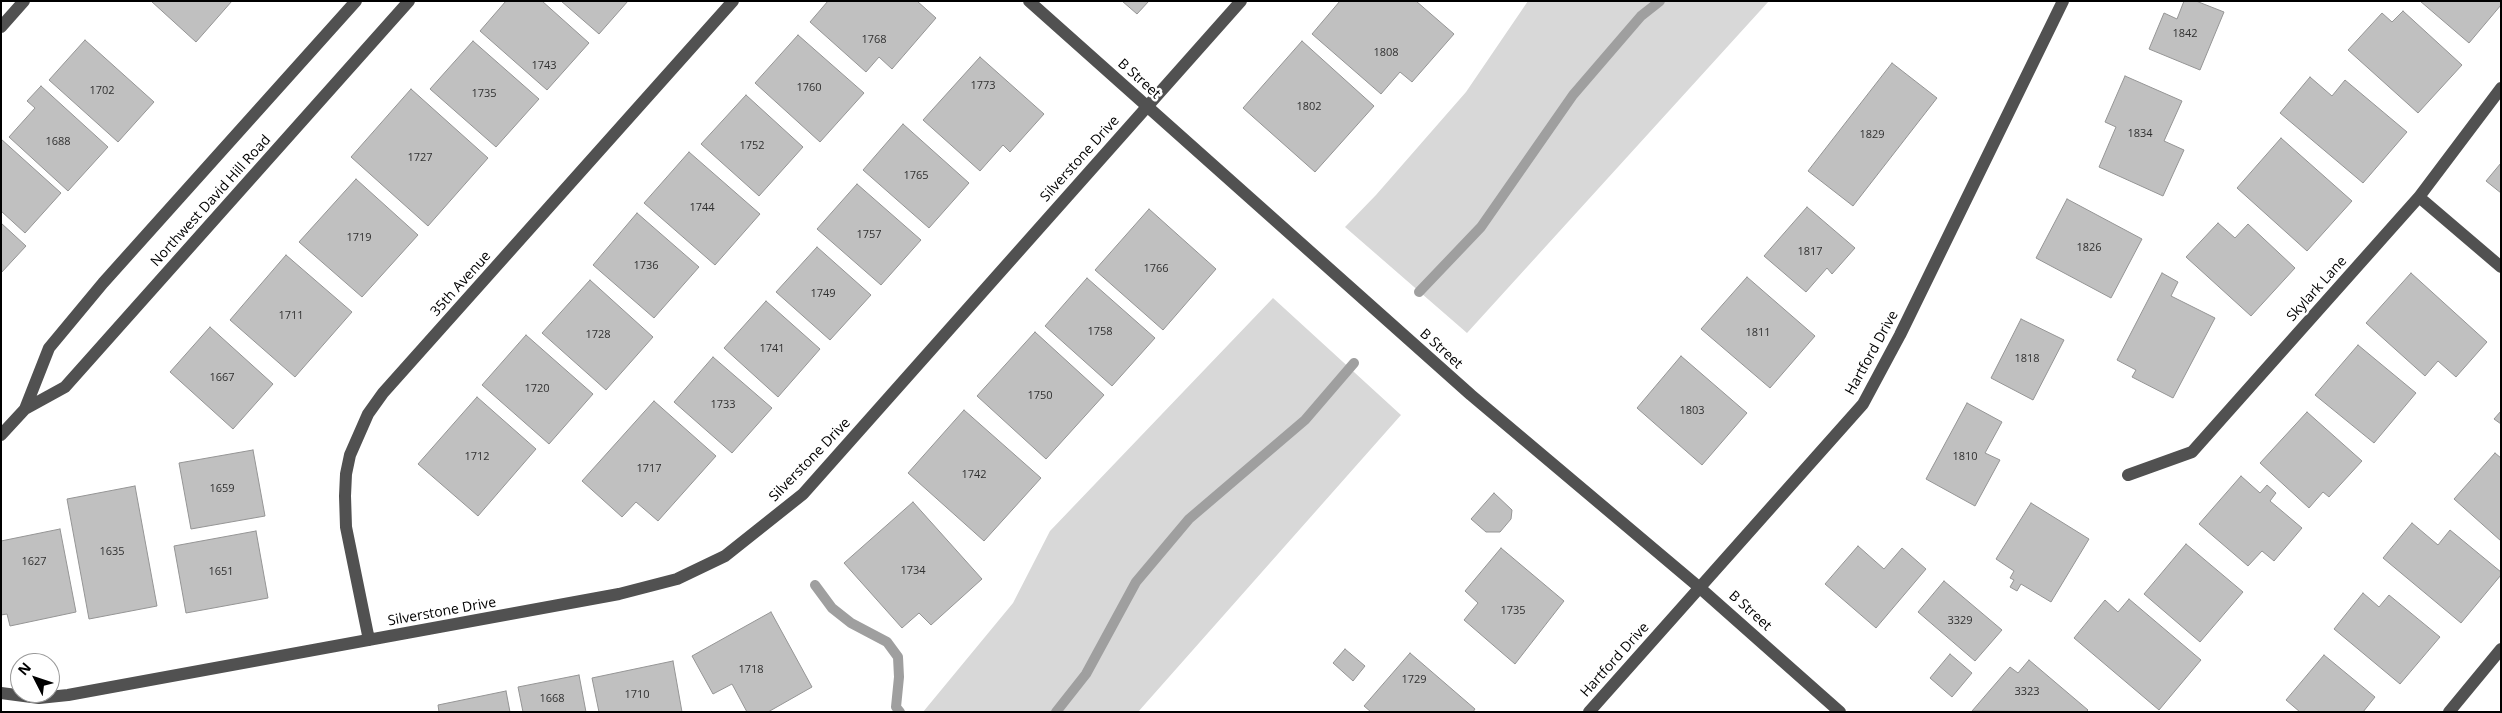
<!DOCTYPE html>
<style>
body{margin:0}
#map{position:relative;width:2502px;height:713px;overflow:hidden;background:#fff;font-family:"Open Sans",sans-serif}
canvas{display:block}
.frame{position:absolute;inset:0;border:2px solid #000;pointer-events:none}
.north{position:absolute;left:10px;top:653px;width:50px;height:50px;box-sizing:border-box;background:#fff;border:1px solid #999;border-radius:50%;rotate:311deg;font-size:14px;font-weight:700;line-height:20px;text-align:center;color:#000}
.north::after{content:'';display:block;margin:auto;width:18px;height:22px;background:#000;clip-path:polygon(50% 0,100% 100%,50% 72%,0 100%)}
</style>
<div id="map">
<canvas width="2502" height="713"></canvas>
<div class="frame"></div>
<div class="north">N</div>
</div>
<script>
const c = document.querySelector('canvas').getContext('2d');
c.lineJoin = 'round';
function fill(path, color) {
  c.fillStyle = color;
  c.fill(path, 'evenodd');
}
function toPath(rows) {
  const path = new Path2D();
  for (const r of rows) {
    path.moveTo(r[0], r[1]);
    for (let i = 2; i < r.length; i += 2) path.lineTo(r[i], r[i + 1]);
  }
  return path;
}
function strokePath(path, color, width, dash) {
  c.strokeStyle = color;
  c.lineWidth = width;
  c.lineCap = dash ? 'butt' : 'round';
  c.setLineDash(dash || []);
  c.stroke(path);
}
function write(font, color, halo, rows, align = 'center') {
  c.font = font + ' "Open Sans",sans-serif';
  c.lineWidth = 5;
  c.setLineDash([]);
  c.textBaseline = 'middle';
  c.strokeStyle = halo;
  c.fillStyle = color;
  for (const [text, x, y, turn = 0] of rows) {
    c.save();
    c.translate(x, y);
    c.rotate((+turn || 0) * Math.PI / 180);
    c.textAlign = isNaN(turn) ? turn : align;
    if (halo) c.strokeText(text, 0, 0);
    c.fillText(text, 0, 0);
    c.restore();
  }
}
const green = toPath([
 [1528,1,1769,1,1467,333,1345,227,1376,195,1466,92],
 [1273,298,1401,415,1138,712,923,712,1013,603,1050,531]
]);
const stream = toPath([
 [1419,292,1481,227,1573,95,1641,16,1660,1],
 [815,585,832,608,851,623,887,642,898,657,899,677,896,707,900,712],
 [1056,712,1086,674,1136,582,1189,519,1305,420,1354,363]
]);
const building = toPath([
 [151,1,232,1,196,42,151,1],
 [506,1,542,1,589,43,547,90,480,31,506,1],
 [561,1,628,1,599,34,561,1],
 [828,1,917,1,936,18,892,69,879,57,866,72,810,22,828,1],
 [1122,1,1149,1,1137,14,1122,1],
 [1340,1,1416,1,1454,34,1412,82,1400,72,1381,94,1312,34,1340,1],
 [2184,1,2196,1,2224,12,2200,70,2149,49,2164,13,2177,19,2184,1],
 [2420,1,2501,1,2501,5,2469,43,2420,1],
 [2403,11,2462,65,2418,113,2348,50,2382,13,2392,22,2403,11],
 [798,35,864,93,820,142,755,83,798,35],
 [85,40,154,102,118,142,49,80,85,40],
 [473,41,539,99,496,147,430,89,473,41],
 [1302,41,1374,106,1315,172,1243,108,1302,41],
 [980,57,1044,114,1010,152,1003,145,980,171,923,120,980,57],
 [1892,63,1937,98,1853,206,1808,171,1892,63],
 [2125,76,2182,101,2164,141,2184,150,2163,196,2099,167,2116,127,2105,122,2125,76],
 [2310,77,2332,96,2345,80,2407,132,2363,183,2280,113,2310,77],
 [41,86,108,147,68,191,9,137,35,108,27,101,41,86],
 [411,89,488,158,428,226,351,157,411,89],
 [746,95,803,147,759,196,701,144,746,95],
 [903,124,969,183,929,228,863,170,903,124],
 [2281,138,2352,201,2307,251,2237,188,2281,138],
 [1,139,61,193,25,233,1,211,1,139],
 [689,152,760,214,715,265,644,203,689,152],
 [2501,163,2501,193,2486,181,2501,163],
 [356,179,418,235,362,297,299,242,356,179],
 [857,184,921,240,881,285,817,229,857,184],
 [2067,199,2142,239,2111,298,2036,258,2067,199],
 [1807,207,1855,248,1832,274,1827,268,1806,292,1764,256,1807,207],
 [1149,209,1216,269,1163,330,1095,270,1149,209],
 [637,213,699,267,654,318,593,265,637,213],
 [1,223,26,246,1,273,1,223],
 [2218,223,2235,238,2248,224,2295,268,2251,316,2186,257,2218,223],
 [817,247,871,295,830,340,776,292,817,247],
 [286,255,352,312,295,377,230,320,286,255],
 [2162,273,2178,282,2171,296,2215,318,2173,398,2132,377,2136,370,2117,360,2162,273],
 [2411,273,2487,342,2456,377,2438,361,2425,376,2366,323,2411,273],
 [1747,277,1815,336,1770,388,1701,329,1747,277],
 [1087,278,1155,338,1112,386,1045,326,1087,278],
 [590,280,653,337,606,390,542,333,590,280],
 [766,301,820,349,778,397,724,348,766,301],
 [2021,319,2064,340,2033,400,1991,378,2021,319],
 [210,327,273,384,233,429,170,372,210,327],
 [1035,332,1104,395,1046,459,977,396,1035,332],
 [526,335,593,394,549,444,482,385,526,335],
 [2358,345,2416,393,2374,443,2315,395,2358,345],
 [1681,356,1747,413,1702,465,1637,408,1681,356],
 [713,357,772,408,732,453,674,402,713,357],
 [477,397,536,449,478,516,418,464,477,397],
 [654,401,716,456,658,521,636,502,622,517,582,481,654,401],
 [1967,403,2002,422,1985,453,2000,460,1975,506,1926,479,1967,403],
 [964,410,1041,478,984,541,908,473,964,410],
 [2501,411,2501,424,2494,419,2501,411],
 [2307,412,2362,461,2329,497,2323,492,2309,508,2260,463,2307,412],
 [253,450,265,516,191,529,179,463,253,450],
 [2495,453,2501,458,2501,541,2454,499,2495,453],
 [2241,476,2260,493,2267,485,2276,493,2270,501,2302,528,2274,561,2262,551,2248,566,2199,524,2241,476],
 [135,486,157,606,89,619,67,499,135,486],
 [1494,493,1512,510,1511,519,1500,532,1486,532,1471,519,1494,493],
 [913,502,982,579,931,625,919,613,902,628,844,563,913,502],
 [2031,503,2089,539,2051,602,2021,584,2017,591,2010,587,2014,580,2010,578,2014,571,1996,559,2031,503],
 [2412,523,2438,545,2450,530,2501,572,2501,575,2461,623,2383,558,2412,523],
 [60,529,76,612,10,626,7,614,1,615,1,541,60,529],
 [256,531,268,598,186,613,174,546,256,531],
 [2186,544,2243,592,2200,642,2144,594,2186,544],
 [1858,546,1884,569,1902,548,1926,569,1876,628,1825,584,1858,546],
 [1501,548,1564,601,1515,664,1464,620,1478,603,1465,591,1501,548],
 [1944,581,2002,630,1975,661,1918,612,1944,581],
 [2363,593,2379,607,2389,595,2440,637,2400,684,2334,629,2363,593],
 [2129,599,2201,660,2159,710,2074,638,2105,600,2118,612,2129,599],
 [771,612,812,687,768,712,747,712,732,684,713,694,692,656,771,612],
 [1345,649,1365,666,1353,681,1333,663,1345,649],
 [1410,653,1475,709,1473,712,1371,712,1364,706,1410,653],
 [1950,654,1972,673,1952,697,1930,678,1950,654],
 [2324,655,2375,697,2363,712,2300,712,2286,700,2324,655],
 [2029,660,2088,710,2086,712,1972,711,2010,667,2018,673,2029,660],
 [673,661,682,712,599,712,592,678,673,661],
 [579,675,586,712,523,712,518,687,579,675],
 [506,691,510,712,439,712,438,705,506,691]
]);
const minor = toPath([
 [1029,1,1471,395,1700,588,1840,712],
 [1,27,24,1],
 [2419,197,2501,267],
 [25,409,49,348,103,283,356,1],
 [1,435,25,409,65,387,409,1],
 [2128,475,2192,452,2419,197,2501,88],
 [369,640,346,527,345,496,346,474,350,455,368,414,383,393,733,1],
 [1,693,39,698,68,695,619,594,677,579,725,556,803,494,1241,1],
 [1589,712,1863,404,1900,335,2063,1],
 [2449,712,2501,649]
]);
const numberNames = [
 ["1842",2185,34],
 ["1768",874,40],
 ["1808",1386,53],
 ["1743",544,66],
 ["1773",983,86],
 ["1760",809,88],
 ["1702",102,91],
 ["1735",484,94],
 ["1802",1309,107],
 ["1834",2140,134],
 ["1829",1872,135],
 ["1688",58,142],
 ["1752",752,146],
 ["1727",420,158],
 ["1765",916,176],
 ["1744",702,208],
 ["1757",869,235],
 ["1719",359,238],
 ["1826",2089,248],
 ["1817",1810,252],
 ["1736",646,266],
 ["1766",1156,269],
 ["1749",823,294],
 ["1711",291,316],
 ["1758",1100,332],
 ["1811",1758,333],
 ["1728",598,335],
 ["1741",772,349],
 ["1818",2027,359],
 ["1667",222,378],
 ["1720",537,389],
 ["1750",1040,396],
 ["1733",723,405],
 ["1803",1692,411],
 ["1712",477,457],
 ["1810",1965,457],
 ["1717",649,469],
 ["1742",974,475],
 ["1659",222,489],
 ["1635",112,552],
 ["1627",34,562],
 ["1734",913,571],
 ["1651",221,572],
 ["1735",1513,611],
 ["3329",1960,621],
 ["1718",751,670],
 ["1729",1414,680],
 ["3323",2027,692],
 ["1710",637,695],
 ["1668",552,699]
];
const streetNames = [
 ["B Street",1139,79,42],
 ["Silverstone Drive",1080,159,-48],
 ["Northwest David Hill Road",211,201,-48],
 ["35th Avenue",461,284,-48],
 ["Skylark Lane",2317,289,-48],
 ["B Street",1441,349,42],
 ["Hartford Drive",1872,353,-61],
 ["Silverstone Drive",810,460,-46],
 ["B Street",1750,611,42],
 ["Silverstone Drive",442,612,-10],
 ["Hartford Drive",1615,660,-48]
];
fill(green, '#d8d8d8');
strokePath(stream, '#9f9f9f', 10);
fill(building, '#c0c0c0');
strokePath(building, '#959595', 1);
strokePath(minor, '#515151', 12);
write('11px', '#303030', null, numberNames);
write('14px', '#000', '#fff', streetNames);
</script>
